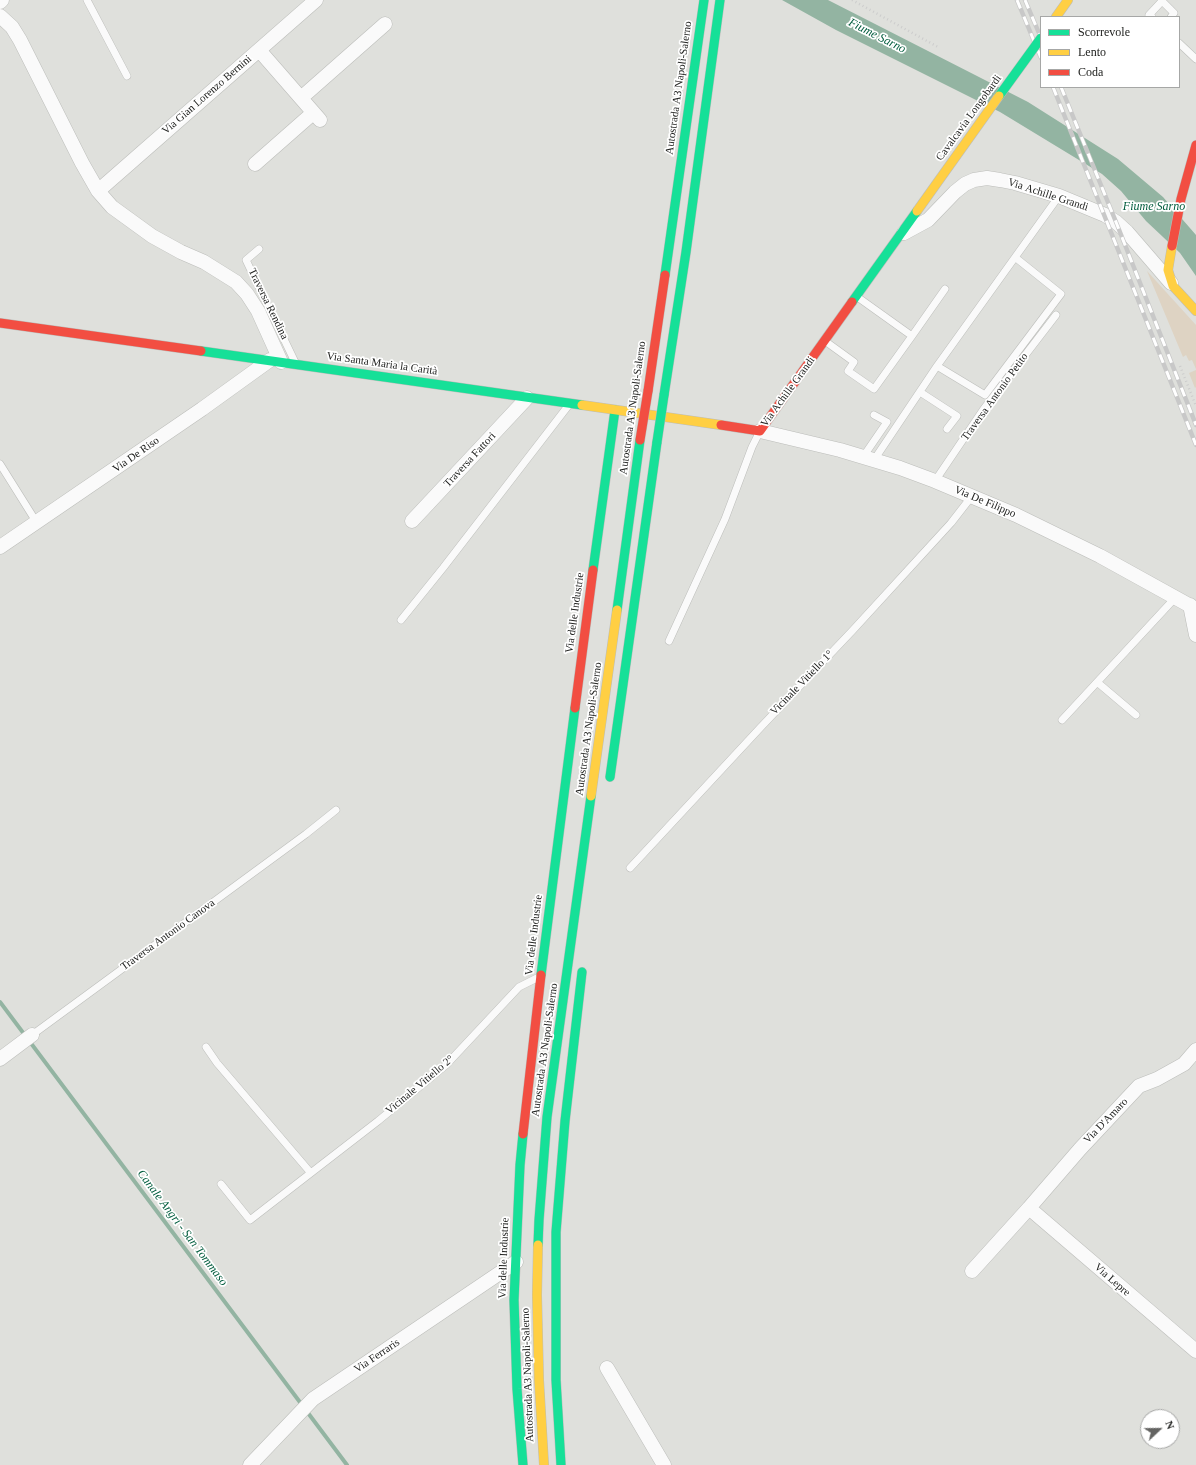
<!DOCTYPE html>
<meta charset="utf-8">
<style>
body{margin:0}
#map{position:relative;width:1196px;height:1465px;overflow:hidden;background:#dfe0dc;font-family:Georgia,serif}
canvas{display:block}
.legend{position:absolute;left:1040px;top:16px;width:140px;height:72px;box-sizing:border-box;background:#fff;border:1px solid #a6a7a6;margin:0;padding:5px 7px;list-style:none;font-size:12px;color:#212220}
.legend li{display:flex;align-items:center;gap:8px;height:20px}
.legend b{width:20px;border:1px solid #a6a7a6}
.north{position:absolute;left:1140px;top:1409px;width:40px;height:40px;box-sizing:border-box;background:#fff;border:1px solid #a6a7a6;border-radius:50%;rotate:68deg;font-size:11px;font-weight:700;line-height:16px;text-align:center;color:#212220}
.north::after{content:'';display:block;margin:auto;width:14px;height:18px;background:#646462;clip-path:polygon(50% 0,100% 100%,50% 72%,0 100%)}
</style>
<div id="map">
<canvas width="1196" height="1465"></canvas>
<ul class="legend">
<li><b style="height:5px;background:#16e098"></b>Scorrevole</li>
<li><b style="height:5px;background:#ffcf43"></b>Lento</li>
<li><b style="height:5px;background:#f24e42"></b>Coda</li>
</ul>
<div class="north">N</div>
</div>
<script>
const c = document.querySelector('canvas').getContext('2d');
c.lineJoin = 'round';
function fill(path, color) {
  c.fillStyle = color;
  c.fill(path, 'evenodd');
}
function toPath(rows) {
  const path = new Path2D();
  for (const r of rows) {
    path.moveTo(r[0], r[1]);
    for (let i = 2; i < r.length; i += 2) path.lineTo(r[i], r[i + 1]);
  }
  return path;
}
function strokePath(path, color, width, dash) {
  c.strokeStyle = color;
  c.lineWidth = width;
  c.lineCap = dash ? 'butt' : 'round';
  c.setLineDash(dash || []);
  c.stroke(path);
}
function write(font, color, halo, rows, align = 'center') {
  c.font = font + ' Georgia,serif';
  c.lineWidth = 3.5;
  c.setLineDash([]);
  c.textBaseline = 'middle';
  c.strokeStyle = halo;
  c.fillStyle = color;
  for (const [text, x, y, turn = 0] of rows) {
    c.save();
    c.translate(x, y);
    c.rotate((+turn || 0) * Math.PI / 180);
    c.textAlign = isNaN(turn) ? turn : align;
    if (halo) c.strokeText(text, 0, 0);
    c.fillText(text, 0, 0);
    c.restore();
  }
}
const green = toPath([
 [1147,271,1196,325,1196,369,1192,360,1189,361,1186,355,1183,357],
 [1196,370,1196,387,1195,388,1189,373]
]);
const water = toPath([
 [782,0,828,0,1028,102,1118,159,1163,197,1196,235,1196,276,1180,253,1146,221,1121,191,1102,174,1000,112,836,30]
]);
const stream = toPath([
 [0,1002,347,1465]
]);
const path = toPath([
 [852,0,938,47],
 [1180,366,1196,406]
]);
const lane = toPath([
 [87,0,127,76],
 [1152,17,1149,15,1162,1,1174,13,1171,17],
 [1179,43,1196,59],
 [259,249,246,260,295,362],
 [856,296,912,336,945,289],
 [825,341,854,362,848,371,874,389,912,336],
 [937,366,985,395,1061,294,1016,258],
 [920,392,957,416,947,429],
 [863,457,887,422,874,415],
 [874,460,937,366,1059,196],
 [0,464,37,523],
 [935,481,983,410,1056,315],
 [401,620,443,568,568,406],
 [669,641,725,519,752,447,759,433],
 [1097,682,1136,715],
 [1062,720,1175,598],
 [630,868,760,728,853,630,951,523,972,496],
 [32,1035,306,834,336,810],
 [206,1047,217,1063,310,1172],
 [221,1184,250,1220,378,1121,446,1065,519,987,539,977]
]);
const street = toPath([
 [0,2,2,0],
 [0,16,12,27,20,40,82,163,98,191,112,207,152,236,181,252,204,262,236,282,247,294,258,311,281,362],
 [259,50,320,120],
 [301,98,385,24],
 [255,164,313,113],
 [98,191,316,0],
 [904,233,928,220,955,192,965,184,974,180,987,178,1000,180,1015,183,1059,196,1105,215,1116,222,1127,232,1171,283],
 [760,431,840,450,900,468,935,481,1016,515,1100,556,1196,609],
 [412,521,527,398],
 [0,547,202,409,270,360],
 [1190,605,1196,635],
 [0,1059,32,1035],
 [1029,1208,1196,1351],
 [972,1271,1029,1208,1080,1149,1139,1086,1157,1079,1184,1064,1196,1050],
 [607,1368,664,1465],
 [250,1465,313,1399,516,1262]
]);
const fast = toPath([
 [665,275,704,0],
 [852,302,917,211],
 [201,351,582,405],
 [664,395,686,252,720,0],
 [593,570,615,410],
 [617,610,640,440],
 [610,777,657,442],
 [541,975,575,708],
 [538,1245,539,1220,547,1117,591,796],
 [523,1465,517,1389,514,1300,520,1165,523,1134],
 [561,1465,556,1380,556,1232,565,1121,582,972]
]);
const slow = toPath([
 [1056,17,1068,0],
 [1172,246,1168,270,1173,286,1196,311],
 [582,405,721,425],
 [591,796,617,610],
 [538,1245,537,1295,539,1380,544,1465]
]);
const jam = toPath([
 [1172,246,1181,199,1196,145],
 [0,323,201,351],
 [648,391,665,275],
 [721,425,760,431,852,302],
 [575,708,593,570],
 [523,1134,541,975]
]);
const rail = toPath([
 [1017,0,1041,58],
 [1025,0,1041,38],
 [1053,87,1196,445],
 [1061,87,1116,222,1196,425]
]);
const fastBridge = toPath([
 [999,96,1041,38],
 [657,442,664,395]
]);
const slowBridge = toPath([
 [917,211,999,96]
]);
const jamBridge = toPath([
 [640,440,648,391]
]);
const streetNames = [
 ["Autostrada A3 Napoli-Salerno",679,88,-82],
 ["Via Gian Lorenzo Bernini",207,95,-41],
 ["Cavalcavia Longobardi",969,118,-54],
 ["Via Achille Grandi",1048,195,18],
 ["Traversa Rendina",268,304,64],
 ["Via Santa Maria la Carità",382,364,8],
 ["Via Achille Grandi",788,392,-54],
 ["Traversa Antonio Petito",995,397,-54],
 ["Autostrada A3 Napoli-Salerno",633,408,-82],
 ["Via De Riso",136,455,-35],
 ["Traversa Fattori",470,460,-47],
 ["Via De Filippo",985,502,23],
 ["Via delle Industrie",575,613,-82],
 ["Vicinale Vitiello 1°",802,683,-46],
 ["Autostrada A3 Napoli-Salerno",589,729,-82],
 ["Traversa Antonio Canova",168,935,-36],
 ["Via delle Industrie",534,935,-83],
 ["Autostrada A3 Napoli-Salerno",545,1050,-82],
 ["Vicinale Vitiello 2°",420,1085,-40],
 ["Via D'Amaro",1106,1121,-46],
 ["Via delle Industrie",504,1258,-88],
 ["Via Lepre",1112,1280,41],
 ["Via Ferraris",377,1356,-34],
 ["Autostrada A3 Napoli-Salerno",528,1375,-92]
];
const waterNames = [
 ["Fiume Sarno",877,36,27],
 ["Fiume Sarno",1154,207],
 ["Canale Angri - San Tommaso",182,1228,53]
];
fill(green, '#ded3c3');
fill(water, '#93b4a2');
strokePath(stream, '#93b4a2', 4);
strokePath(lane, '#bcbdba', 8);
strokePath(street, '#bcbdba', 15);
strokePath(fast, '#bcbdba', 10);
strokePath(slow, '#bcbdba', 10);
strokePath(jam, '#bcbdba', 10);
strokePath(path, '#ccc', 2.5, [1, 3]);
strokePath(lane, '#fafafa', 7);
strokePath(street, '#fafafa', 14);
strokePath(fast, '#16e098', 9);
strokePath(slow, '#ffcf43', 9);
strokePath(jam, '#f24e42', 9);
strokePath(rail, '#c8c8c8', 4.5);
strokePath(rail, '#fff', 3, [9]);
strokePath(fastBridge, '#bcbdba', 10, []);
strokePath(slowBridge, '#bcbdba', 10, []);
strokePath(jamBridge, '#bcbdba', 10, []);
strokePath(fastBridge, '#16e098', 9);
strokePath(slowBridge, '#ffcf43', 9);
strokePath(jamBridge, '#f24e42', 9);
write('11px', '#212220', '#fff', streetNames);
write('italic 12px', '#015c3d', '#fff', waterNames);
</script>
